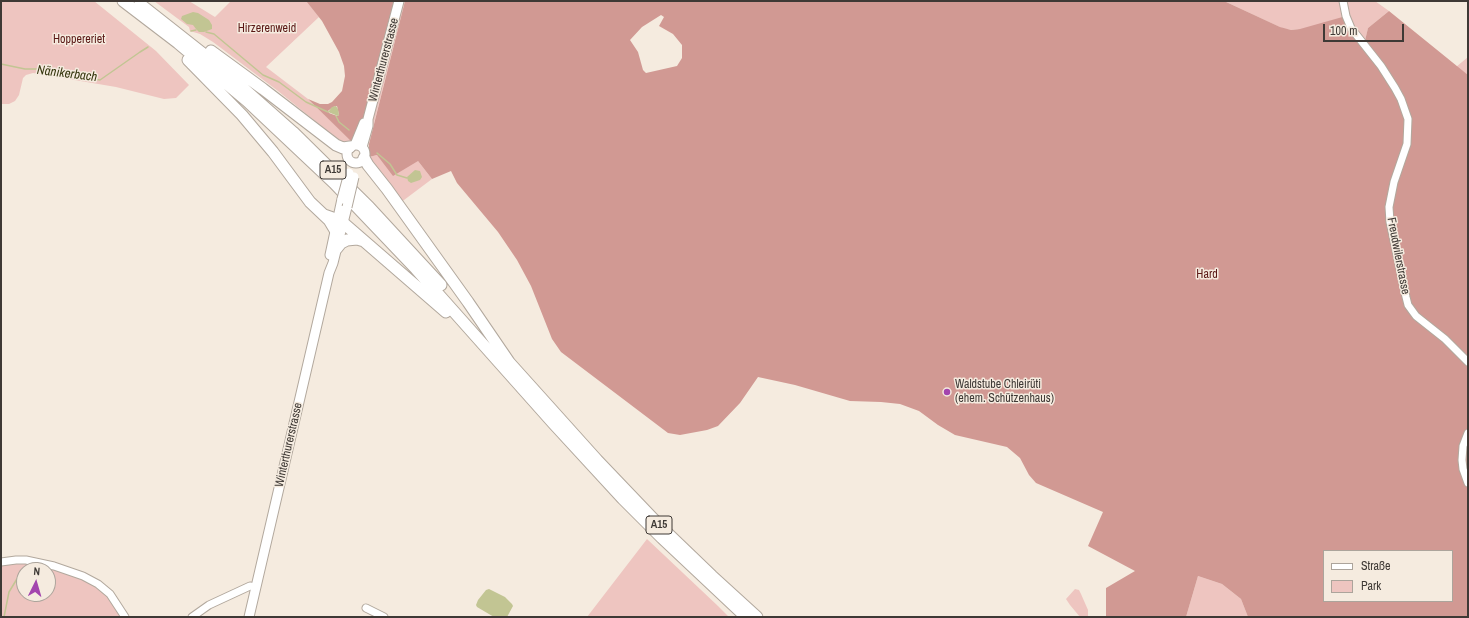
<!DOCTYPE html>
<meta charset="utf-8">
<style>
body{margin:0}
#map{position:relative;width:1469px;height:618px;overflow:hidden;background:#f5ebdf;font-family:"Archivo Narrow",sans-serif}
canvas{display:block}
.frame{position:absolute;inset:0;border:2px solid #3e3935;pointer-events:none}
.legend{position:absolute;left:1323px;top:550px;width:130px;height:52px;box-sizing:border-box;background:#f5ebdf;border:1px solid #aca49b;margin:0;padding:5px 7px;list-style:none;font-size:12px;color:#3e3935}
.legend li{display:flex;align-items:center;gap:8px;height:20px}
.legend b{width:20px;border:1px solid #aca49b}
.north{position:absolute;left:16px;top:562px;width:40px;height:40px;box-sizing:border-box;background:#f5ebdf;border:1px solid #aca49b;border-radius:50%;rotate:5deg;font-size:11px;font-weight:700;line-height:16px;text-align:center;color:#3e3935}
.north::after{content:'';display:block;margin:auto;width:14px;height:18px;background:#a345ae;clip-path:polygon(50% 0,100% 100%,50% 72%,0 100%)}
.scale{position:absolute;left:1323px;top:24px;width:81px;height:18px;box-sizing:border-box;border:2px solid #3e3935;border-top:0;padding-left:5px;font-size:12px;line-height:14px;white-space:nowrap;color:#3e3935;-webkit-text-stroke:3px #f5ebdf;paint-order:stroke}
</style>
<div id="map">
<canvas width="1469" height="618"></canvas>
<div class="frame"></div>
<ul class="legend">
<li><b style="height:5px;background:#fff"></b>Straße</li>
<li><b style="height:11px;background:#eec5c0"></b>Park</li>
</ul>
<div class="north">N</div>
<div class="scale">100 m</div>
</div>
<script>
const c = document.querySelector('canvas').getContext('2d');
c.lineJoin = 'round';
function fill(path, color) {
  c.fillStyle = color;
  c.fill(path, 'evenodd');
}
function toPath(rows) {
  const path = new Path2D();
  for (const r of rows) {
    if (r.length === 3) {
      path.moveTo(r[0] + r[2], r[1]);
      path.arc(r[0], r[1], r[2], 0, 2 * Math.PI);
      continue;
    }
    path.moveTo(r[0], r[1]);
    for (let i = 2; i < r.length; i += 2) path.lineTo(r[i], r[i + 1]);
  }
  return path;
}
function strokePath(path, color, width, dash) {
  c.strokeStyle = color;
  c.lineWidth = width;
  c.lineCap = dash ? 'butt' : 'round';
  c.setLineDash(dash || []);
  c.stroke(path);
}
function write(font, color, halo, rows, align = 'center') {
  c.font = font + ' "Archivo Narrow",sans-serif';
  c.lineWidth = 3;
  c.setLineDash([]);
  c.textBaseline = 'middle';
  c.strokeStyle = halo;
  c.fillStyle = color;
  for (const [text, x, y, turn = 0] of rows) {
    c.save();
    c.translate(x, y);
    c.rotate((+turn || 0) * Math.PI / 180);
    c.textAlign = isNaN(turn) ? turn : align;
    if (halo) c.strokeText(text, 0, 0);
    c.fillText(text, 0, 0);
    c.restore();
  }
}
const green = toPath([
 [1,1,94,1,156,51,189,85,176,98,164,99,116,87,33,73,26,75,23,78,19,95,15,101,9,104,1,104],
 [154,1,189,1,215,17,231,1,306,1,319,17,266,67,308,99,355,144,399,1,405,1,368,147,364,148,341,142,278,91,213,42,200,34,190,31,189,27],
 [1224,1,1375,1,1389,11,1368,28,1364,46,1300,29,1291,30,1284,29],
 [1468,57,1468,75,1456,67],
 [377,155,418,161,432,179,400,203,369,157],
 [647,539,718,606,729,617,587,617],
 [26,560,98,584,125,617,1,617,1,562],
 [24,570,48,570,48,594,24,594],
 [1198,576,1222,584,1241,599,1248,617,1186,617],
 [1075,589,1079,590,1081,594,1088,610,1088,617,1080,617,1070,605,1066,599]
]);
const forest = toPath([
 [306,1,399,1,379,78,355,145,308,99,320,104,328,104,332,102,342,91,345,76,344,66,339,52,322,21],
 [337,106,339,115,337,116,329,113,328,111,333,107],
 [405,1,1224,1,1280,27,1291,30,1300,29,1346,16,1364,45,1368,28,1389,11,1468,75,1468,617,1248,617,1241,599,1222,584,1198,576,1186,617,1106,617,1106,588,1135,571,1088,546,1103,512,1036,483,1029,475,1020,458,1007,447,955,435,938,425,919,411,900,404,881,402,850,401,795,385,758,377,740,403,718,426,707,430,680,435,668,433,561,352,552,339,531,286,517,260,498,232,457,183,451,171,432,179,418,161,393,176,377,155,369,157,369,144],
 [661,15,664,17,659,26,673,34,682,45,682,58,677,66,646,73,643,70,638,52,630,40,642,27],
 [1324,551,1452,551,1452,601,1324,601]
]);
const water = toPath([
 [193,12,198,13,209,20,212,25,212,29,204,32,199,32,196,29,193,25,187,24,181,19,182,16],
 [336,106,338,109,339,115,338,116,328,112,332,107],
 [415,170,420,171,422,177,420,180,411,183,408,181,407,177],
 [489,589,505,597,512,604,513,606,507,617,494,617,477,607,476,605,478,600,486,590]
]);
const stream = toPath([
 [191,31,196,30],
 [206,32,214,34,263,75,279,82,306,102,328,112],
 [1,64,25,69,39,69,100,80,140,52,148,47],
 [336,116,339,122,349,130],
 [377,153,390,164,397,175,407,178],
 [4,617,9,592,23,569],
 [31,617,50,617]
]);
const minor = toPath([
 [1343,1,1346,16,1351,28,1381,66,1395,88,1401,99,1408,119,1407,144,1394,182,1389,207,1390,222,1406,297,1408,305,1416,316,1445,339,1468,362],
 [1468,433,1463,446,1462,460,1463,469,1468,483],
 [1,562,16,560,26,560,54,566,83,576,98,584,110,594,125,617],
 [366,608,384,617],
 [192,617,209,605,250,586,256,587]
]);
const major = toPath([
 [356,154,9],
 [355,145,364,123],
 [362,147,368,126,368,119,399,1],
 [330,255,342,199],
 [249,617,329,273,333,263,347,207]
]);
const highway = toPath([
 [123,1,178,43,247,101,334,183,416,269,553,423,623,499,662,538,746,617],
 [140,4,215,63,293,132,369,207,441,285],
 [211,51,263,89,336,145,343,148,350,147],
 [188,60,242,115,273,152,310,202,329,220,335,230],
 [364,158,368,165,387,189,468,302,509,362],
 [324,215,341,221,446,312],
 [337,248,341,243,347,240,357,239,364,241],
 [508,361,597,460,661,527,712,576,757,617]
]);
const majorBridge = toPath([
 [342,199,349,173],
 [347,207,354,177]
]);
const markers = [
 [947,392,4,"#a345ae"]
];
const shields = [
 [333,170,26],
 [659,525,26]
];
const shieldNames = [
 ["A15",333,170],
 ["A15",659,525]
];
const parkNames = [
 ["Hirzerenweid",267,29],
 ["Hoppereriet",79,40],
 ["Hard",1207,275]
];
const streetNames = [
 ["Winterthurerstrasse",384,60,-75],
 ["Freudwilerstrasse",1398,256,79],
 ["Winterthurerstrasse",289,445,-77]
];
const poiNames = [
 ["Waldstube Chleirüti",955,385],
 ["(ehem. Schützenhaus)",955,399]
];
const waterNames = [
 ["Nänikerbach",67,74,7]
];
fill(green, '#eec5c0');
fill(forest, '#d19993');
fill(water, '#c2c593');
strokePath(stream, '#c2c593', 1.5);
strokePath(minor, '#b2a89d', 9);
strokePath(major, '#b2a89d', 11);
strokePath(highway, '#b2a89d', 13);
strokePath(minor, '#fff', 7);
strokePath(major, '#fff', 9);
strokePath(highway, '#fff', 11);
strokePath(majorBridge, '#b2a89d', 11, []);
strokePath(majorBridge, '#fff', 9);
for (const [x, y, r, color] of markers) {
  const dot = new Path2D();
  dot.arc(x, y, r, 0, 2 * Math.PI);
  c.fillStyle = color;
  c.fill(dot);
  strokePath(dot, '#f5ebdf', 1.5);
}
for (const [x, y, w] of shields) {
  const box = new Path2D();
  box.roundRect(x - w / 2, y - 9, w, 18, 3);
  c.fillStyle = '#f5ebdf';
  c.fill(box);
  strokePath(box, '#3e3935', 1);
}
write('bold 11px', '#3e3935', null, shieldNames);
write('12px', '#5a1815', '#f5ebdf', parkNames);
write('12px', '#3e3935', '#f5ebdf', streetNames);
write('12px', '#3e3935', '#f5ebdf', poiNames, 'left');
write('italic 13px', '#373810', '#f5ebdf', waterNames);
</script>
